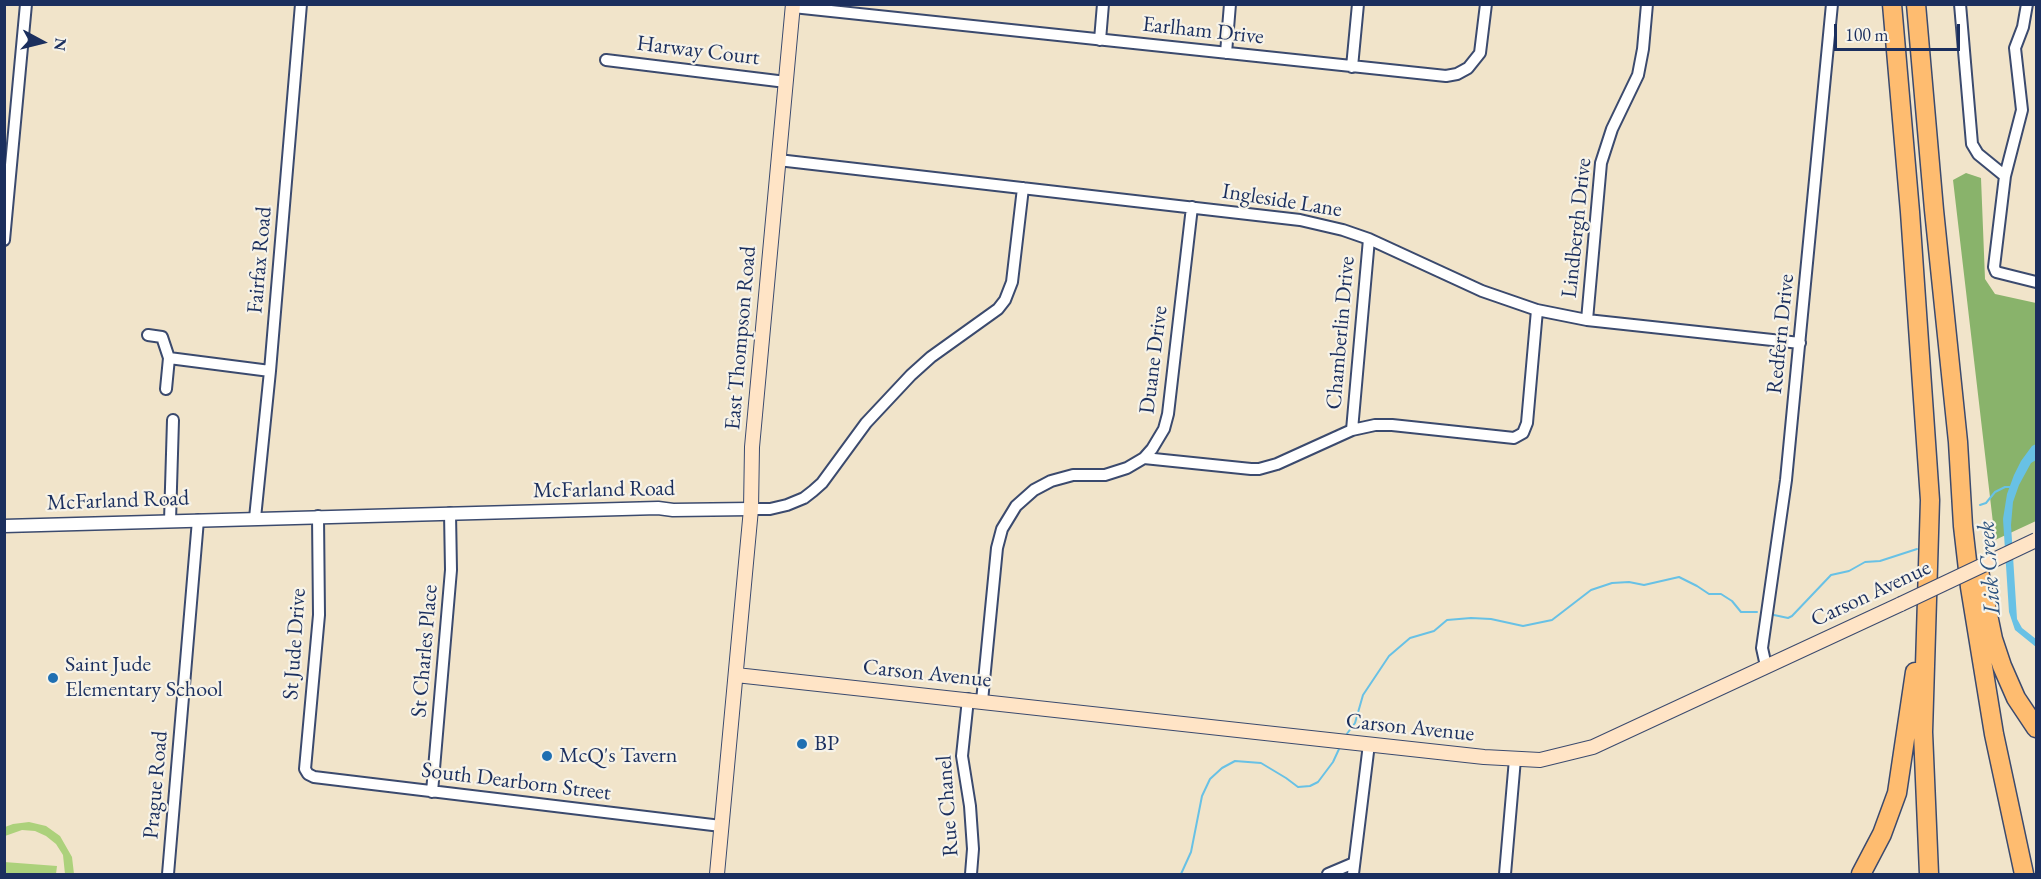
<!DOCTYPE html>
<style>
body{margin:0}
#map{position:relative;width:2041px;height:879px;overflow:hidden;background:#f1e4ca;font-family:"EB Garamond",serif}
canvas{display:block}
.frame{position:absolute;inset:0;border:6px solid #1b2f5e;pointer-events:none}
.north{position:absolute;left:12px;top:12px;width:60px;height:60px;-webkit-text-stroke:4px #f7f3e8;paint-order:stroke;rotate:97deg;font-size:16px;font-weight:700;line-height:24px;text-align:center;color:#1b2f5e}
.north::after{content:'';display:block;margin:auto;width:21px;height:27px;background:#1b2f5e;clip-path:polygon(50% 0,100% 100%,50% 72%,0 100%)}
.scale{position:absolute;left:1834px;top:24px;width:126px;height:27px;box-sizing:border-box;border:3px solid #1b2f5e;border-top:0;padding-left:8px;font-size:18px;line-height:21px;white-space:nowrap;color:#1b2f5e;-webkit-text-stroke:4px #f7f3e8;paint-order:stroke}
</style>
<div id="map">
<canvas width="2041" height="879"></canvas>
<div class="frame"></div>
<div class="north">N</div>
<div class="scale">100 m</div>
</div>
<script>
const c = document.querySelector('canvas').getContext('2d');
c.lineJoin = 'round';
function fill(path, color) {
  c.fillStyle = color;
  c.fill(path, 'evenodd');
}
function toPath(rows) {
  const path = new Path2D();
  for (const r of rows) {
    path.moveTo(r[0], r[1]);
    for (let i = 2; i < r.length; i += 2) path.lineTo(r[i], r[i + 1]);
  }
  return path;
}
function strokePath(path, color, width, dash) {
  c.strokeStyle = color;
  c.lineWidth = width;
  c.lineCap = dash ? 'butt' : 'round';
  c.setLineDash(dash || []);
  c.stroke(path);
}
function write(font, color, halo, rows, align = 'center') {
  c.font = font + ' "EB Garamond",serif';
  c.lineWidth = 4.5;
  c.setLineDash([]);
  c.textBaseline = 'middle';
  c.strokeStyle = halo;
  c.fillStyle = color;
  for (const [text, x, y, turn = 0] of rows) {
    c.save();
    c.translate(x, y);
    c.rotate((+turn || 0) * Math.PI / 180);
    c.textAlign = isNaN(turn) ? turn : align;
    if (halo) c.strokeText(text, 0, 0);
    c.fillText(text, 0, 0);
    c.restore();
  }
}
const green = toPath([
 [29,822,46,826,60,836,72,857,74,874,65,874,63,855,56,844,46,836,35,831,22,830,5,836,5,827,13,824],
 [4,862,57,866,56,874,5,874]
]);
const forest = toPath([
 [1966,173,1981,178,1985,279,1995,294,2036,303,2036,521,1995,540,1953,180]
]);
const water = toPath([
 [2036,444,2036,460,2031,463,2019,485,2013,502,2011,525,2017,619,2022,628,2036,639,2036,647,2015,630,2009,612,2003,519,2007,494,2014,475,2021,461,2032,446]
]);
const stream = toPath([
 [1980,505,1986,503,1995,492,2005,487,2012,487],
 [1774,615,1788,618,1792,616,1831,575,1849,571,1865,562,1880,561,1917,549],
 [1346,735,1355,723,1363,695,1389,656,1410,638,1434,631,1447,620,1471,618,1491,619,1523,626,1552,620,1591,590,1612,583,1629,582,1644,585,1679,577,1697,586,1709,594,1721,594,1732,601,1741,612,1757,612],
 [1181,874,1191,852,1202,796,1210,779,1222,768,1235,761,1261,763,1286,778,1298,787,1310,786,1318,782,1333,762,1339,749]
]);
const minor = toPath([
 [1960,4,1972,144,1978,154,2005,176],
 [2027,4,2023,27,2015,48,2022,110,2005,176,1994,267,1996,272,2036,282],
 [793,7,1446,76,1457,74,1468,68,1480,53,1486,4],
 [1100,40,1103,4],
 [1226,53,1230,4],
 [606,60,786,82],
 [1352,67,1358,4],
 [778,160,1300,220,1343,230,1369,239,1482,291,1537,310,1587,320,1800,343],
 [4,240,26,4],
 [1587,320,1601,163,1612,129,1638,75,1643,49,1647,4],
 [148,335,162,337,169,358,166,389],
 [169,358,270,371],
 [1352,430,1369,239],
 [1144,458,1251,469,1259,469,1277,464,1352,430,1375,425,1392,425,1514,438,1523,433,1527,423,1537,310],
 [751,509,770,509,787,505,804,498,813,491,822,483,866,423,911,375,931,357,998,309,1005,300,1012,282,1023,188],
 [318,516,319,615,305,769,308,774,314,777,721,826],
 [255,518,270,371,301,4],
 [170,521,173,420],
 [1766,666,1762,648,1786,480,1832,4],
 [968,699,962,756,970,806,973,849,971,874],
 [982,701,997,548,1002,529,1016,506,1034,490,1051,481,1073,475,1105,475,1127,468,1144,458,1152,449,1164,429,1168,414,1192,207],
 [432,792,451,570,450,513],
 [168,874,198,520],
 [1328,874,1354,863],
 [1353,874,1369,744],
 [1505,874,1515,759]
]);
const tertiary = toPath([
 [4,526,658,508,673,510,751,509]
]);
const secondary = toPath([
 [736,675,1484,757,1540,760,1593,747,1901,604],
 [717,874,751,509,752,447,793,4]
]);
const motorway = toPath([
 [1892,4,1910,212,1930,500,1923,732,1929,874],
 [1916,4,1934,210,1958,442,1963,526,1970,587,1994,734,2024,874],
 [1979,571,1993,639,2002,666,2016,698,2036,728],
 [1861,874,1882,834,1897,793,1915,672]
]);
const secondaryBridge = toPath([
 [1901,604,2036,540]
]);
const markers = [
 [53,678,6,"#1f6fb2"],
 [802,744,6,"#1f6fb2"],
 [547,756,6,"#1f6fb2"]
];
const streetNames = [
 ["Earlham Drive",1203,31,6],
 ["Harway Court",698,51,7],
 ["Ingleside Lane",1282,201,9],
 ["Lindbergh Drive",1577,228,-84],
 ["Fairfax Road",260,260,-85],
 ["Chamberlin Drive",1341,333,-85],
 ["Redfern Drive",1781,334,-84],
 ["East Thompson Road",741,338,-85],
 ["Duane Drive",1154,360,-83],
 ["McFarland Road",604,490,-1],
 ["McFarland Road",118,501,-2],
 ["Carson Avenue",1871,594,-25],
 ["St Jude Drive",295,644,-86],
 ["St Charles Place",425,651,-85],
 ["Carson Avenue",927,674,6],
 ["Carson Avenue",1410,728,6],
 ["South Dearborn Street",516,782,7],
 ["Prague Road",156,785,-85],
 ["Rue Chanel",948,806,-94]
];
const poiNames = [
 ["Saint Jude",65,665],
 ["Elementary School",65,690],
 ["BP",814,744],
 ["McQ's Tavern",559,756]
];
const waterNames = [
 ["Lick Creek",1990,568,-94]
];
fill(green, '#acd17b');
fill(forest, '#89b36b');
fill(water, '#68c1e5');
strokePath(stream, '#68c1e5', 2);
strokePath(minor, '#3b4a6e', 14);
strokePath(tertiary, '#3b4a6e', 15);
strokePath(secondary, '#3b4a6e', 16);
strokePath(motorway, '#3b4a6e', 21);
strokePath(minor, '#fff', 10);
strokePath(tertiary, '#fff', 12);
strokePath(secondary, '#ffe4c6', 14);
strokePath(motorway, '#febc70', 18);
strokePath(secondaryBridge, '#3b4a6e', 16, []);
strokePath(secondaryBridge, '#ffe4c6', 14);
for (const [x, y, r, color] of markers) {
  const dot = new Path2D();
  dot.arc(x, y, r, 0, 2 * Math.PI);
  c.fillStyle = color;
  c.fill(dot);
  strokePath(dot, '#f7f3e8', 2);
}
write('22px', '#1b2f5e', '#f7f3e8', streetNames);
write('22px', '#1b2f5e', '#f7f3e8', poiNames, 'left');
write('italic 24px', '#2e5480', '#f7f3e8', waterNames);
</script>
